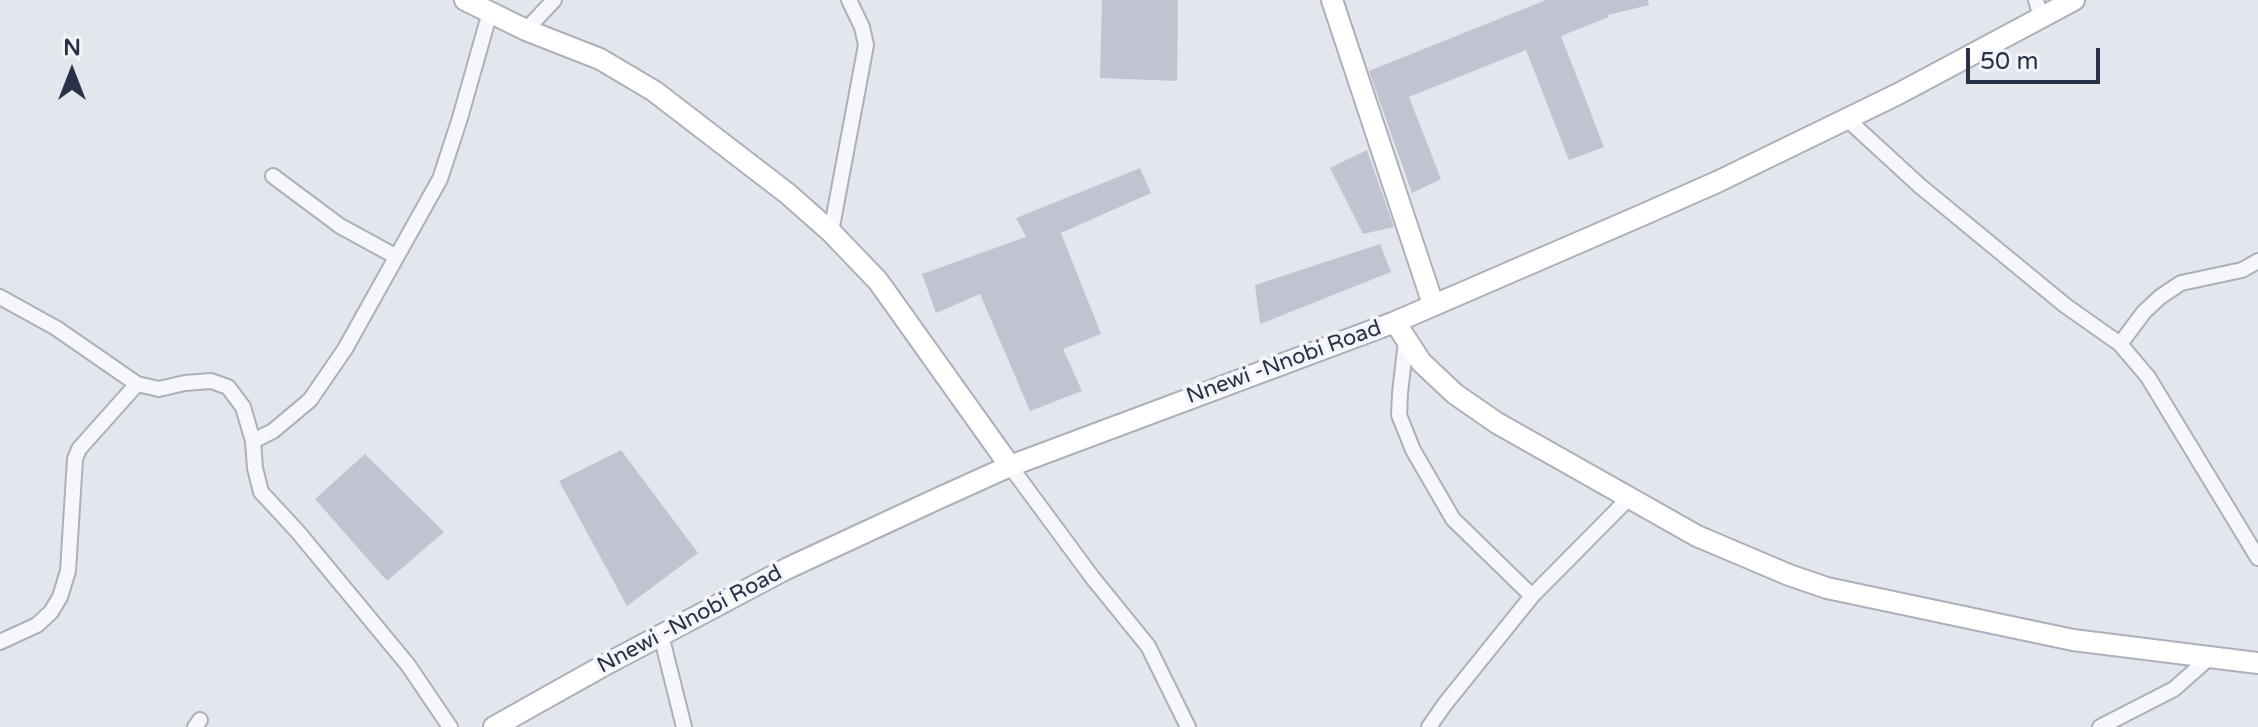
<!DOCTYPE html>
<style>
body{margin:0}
#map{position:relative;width:2258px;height:727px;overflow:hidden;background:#e3e6ec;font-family:"Varela Round",sans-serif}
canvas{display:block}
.north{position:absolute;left:32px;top:32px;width:80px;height:80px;-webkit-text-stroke:6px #f3f5f9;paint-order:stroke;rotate:0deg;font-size:22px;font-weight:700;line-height:32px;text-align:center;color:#283147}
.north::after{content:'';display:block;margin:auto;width:28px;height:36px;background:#283147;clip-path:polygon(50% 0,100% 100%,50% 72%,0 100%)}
.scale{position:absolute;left:1966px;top:48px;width:134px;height:36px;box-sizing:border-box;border:4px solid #283147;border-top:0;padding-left:10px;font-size:24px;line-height:28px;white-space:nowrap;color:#283147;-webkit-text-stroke:6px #f3f5f9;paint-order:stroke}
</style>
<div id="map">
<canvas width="2258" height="727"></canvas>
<div class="north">N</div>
<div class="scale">50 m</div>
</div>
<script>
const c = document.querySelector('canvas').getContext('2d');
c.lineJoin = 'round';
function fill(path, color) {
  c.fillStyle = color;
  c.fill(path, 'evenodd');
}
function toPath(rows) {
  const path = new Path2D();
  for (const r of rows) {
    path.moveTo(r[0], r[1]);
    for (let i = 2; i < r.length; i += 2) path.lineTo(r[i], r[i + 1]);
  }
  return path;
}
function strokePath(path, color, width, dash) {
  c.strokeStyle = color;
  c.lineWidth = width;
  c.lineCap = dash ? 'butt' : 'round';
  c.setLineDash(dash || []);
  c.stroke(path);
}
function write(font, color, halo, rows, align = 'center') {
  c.font = font + ' "Varela Round",sans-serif';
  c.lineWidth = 8;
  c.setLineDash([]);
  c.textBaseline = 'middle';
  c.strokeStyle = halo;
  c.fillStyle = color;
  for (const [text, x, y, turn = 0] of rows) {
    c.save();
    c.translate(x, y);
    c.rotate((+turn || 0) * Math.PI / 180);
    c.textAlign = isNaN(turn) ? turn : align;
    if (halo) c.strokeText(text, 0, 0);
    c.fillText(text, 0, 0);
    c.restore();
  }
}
const building = toPath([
 [1102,0,1178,0,1177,81,1100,78],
 [1546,0,1648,0,1649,5,1608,15,1609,17,1561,36,1604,147,1569,160,1526,50,1409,97,1441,179,1412,193,1369,71],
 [1367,150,1394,227,1363,234,1330,168],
 [1140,168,1151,193,1061,233,1101,334,1063,349,1082,391,1030,411,980,294,936,313,922,274,1026,237,1016,218],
 [1380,244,1391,272,1260,324,1255,285],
 [621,450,698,553,627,606,559,481],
 [365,454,444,532,387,581,315,499]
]);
const street = toPath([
 [2036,0,2041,17],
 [526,30,554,0],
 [1847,119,1920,186,2066,306,2120,344,2148,377,2258,558],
 [273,176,340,226,395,256],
 [831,232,866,45,862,27,849,0],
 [0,297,56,328,137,384,159,389,185,383,211,381,228,387,243,407,253,441,255,468,261,492,298,532,408,665,450,727],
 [1406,341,1400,393,1399,415,1413,450,1453,519,1532,596],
 [2120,344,2144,312,2160,297,2181,283,2242,270,2258,261],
 [253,441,273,431,310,400,345,349,440,179,460,118,490,12],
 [1010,466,1092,577,1148,646,1188,727],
 [661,635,684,727],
 [0,642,37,625,51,612,60,597,68,571,75,459,79,449,137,384],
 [195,727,200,720],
 [1429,727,1445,704,1532,596,1629,498],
 [2100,727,2174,689,2209,658]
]);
const secondary = toPath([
 [465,0,526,30,600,59,654,91,788,194,831,232,878,281,1010,466],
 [1332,0,1433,304],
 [1395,322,1421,362,1455,394,1497,423,1697,536,1789,575,1827,588,2073,640,2258,663],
 [494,727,601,667,786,569,937,499,1010,466,1395,322,1640,216,1717,182,1898,94,2074,0]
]);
const streetNames = [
 ["Nnewi -Nnobi Road",1284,363,-20],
 ["Nnewi -Nnobi Road",690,620,-28]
];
fill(building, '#bfc4d0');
strokePath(street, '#abb0ba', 18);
strokePath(secondary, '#abb0ba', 24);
strokePath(street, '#f6f7fa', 14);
strokePath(secondary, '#fff', 20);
write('22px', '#283147', '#f3f5f9', streetNames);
</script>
